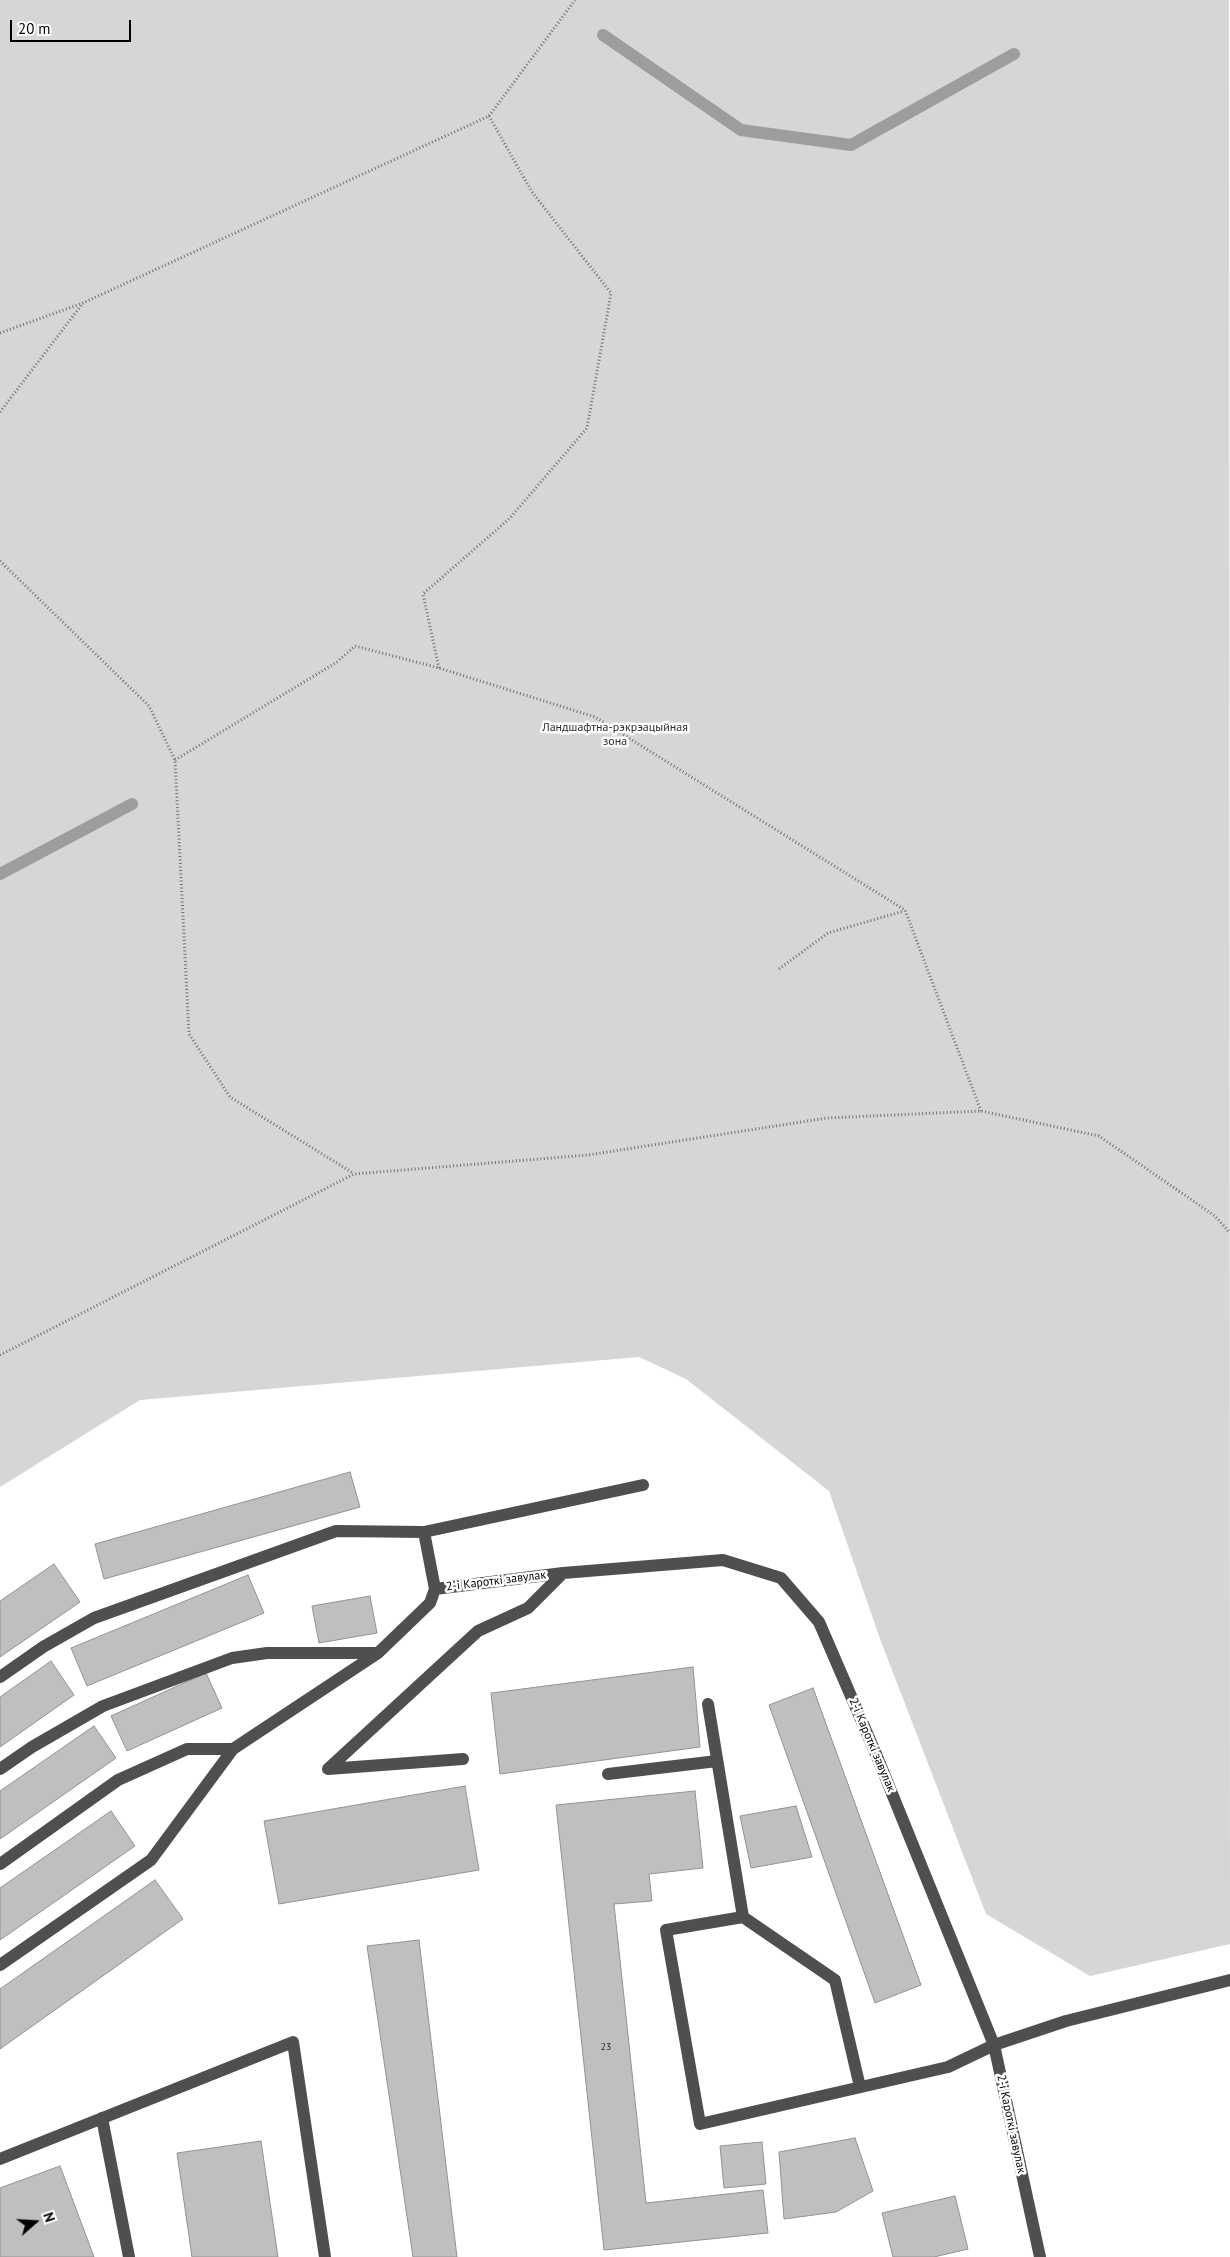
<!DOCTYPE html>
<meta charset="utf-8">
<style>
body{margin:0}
#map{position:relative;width:1230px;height:2257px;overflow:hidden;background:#fff;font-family:"PT Sans",sans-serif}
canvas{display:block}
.north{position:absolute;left:10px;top:2197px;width:50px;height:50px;-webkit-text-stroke:4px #fff;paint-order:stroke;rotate:71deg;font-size:14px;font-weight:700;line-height:20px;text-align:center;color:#000}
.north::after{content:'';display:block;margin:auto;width:18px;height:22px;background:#000;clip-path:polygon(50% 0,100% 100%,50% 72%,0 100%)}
.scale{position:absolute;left:10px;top:20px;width:121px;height:22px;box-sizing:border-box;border:2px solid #000;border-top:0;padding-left:6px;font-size:15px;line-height:18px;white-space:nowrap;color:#000;-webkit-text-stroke:4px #fff;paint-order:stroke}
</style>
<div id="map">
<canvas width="1230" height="2257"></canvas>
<div class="north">N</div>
<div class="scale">20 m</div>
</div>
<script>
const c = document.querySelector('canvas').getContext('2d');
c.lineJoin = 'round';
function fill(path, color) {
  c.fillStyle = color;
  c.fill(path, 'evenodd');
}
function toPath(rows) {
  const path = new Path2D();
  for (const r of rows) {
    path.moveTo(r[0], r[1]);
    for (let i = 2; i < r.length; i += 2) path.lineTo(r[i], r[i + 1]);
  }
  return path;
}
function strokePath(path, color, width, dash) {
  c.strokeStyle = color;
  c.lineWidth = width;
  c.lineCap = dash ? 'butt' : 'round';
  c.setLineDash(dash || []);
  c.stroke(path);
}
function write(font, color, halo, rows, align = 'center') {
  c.font = font + ' "PT Sans",sans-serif';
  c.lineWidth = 5;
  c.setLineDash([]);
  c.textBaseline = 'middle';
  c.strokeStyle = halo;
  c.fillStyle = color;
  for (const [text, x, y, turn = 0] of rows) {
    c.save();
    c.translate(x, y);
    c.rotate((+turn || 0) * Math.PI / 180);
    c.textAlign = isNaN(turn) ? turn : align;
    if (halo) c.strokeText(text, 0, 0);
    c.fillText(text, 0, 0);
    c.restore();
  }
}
const green = toPath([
 [0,0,1229,0,1230,1944,1090,1976,986,1914,880,1639,829,1491,686,1379,639,1357,140,1400,0,1487]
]);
const stream = toPath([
 [603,35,741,130,851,145,1014,54],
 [0,874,132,804]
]);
const building = toPath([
 [350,1472,360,1507,104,1579,95,1544,350,1472],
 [54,1564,80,1602,0,1657,0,1601,54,1564],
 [248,1575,264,1613,87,1686,71,1648,248,1575],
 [370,1596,377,1633,319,1643,312,1606,370,1596],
 [51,1661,74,1695,0,1747,0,1697,51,1661],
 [693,1667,700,1747,500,1774,491,1693,693,1667],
 [206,1673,222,1708,127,1751,111,1716,206,1673],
 [813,1688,921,1985,875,2003,769,1705,813,1688],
 [94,1726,116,1758,0,1839,0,1791,94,1726],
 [465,1786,479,1870,279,1904,264,1821,465,1786],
 [695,1791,703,1868,649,1874,652,1901,614,1904,646,2203,763,2190,768,2233,604,2250,556,1805,695,1791],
 [796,1806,812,1857,751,1868,740,1816,796,1806],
 [111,1811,135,1846,0,1940,0,1888,111,1811],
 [155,1880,183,1919,0,2049,0,1989,155,1880],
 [419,1940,457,2257,413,2257,367,1946,419,1940],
 [855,2138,873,2191,836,2212,784,2219,779,2152,855,2138],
 [261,2141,278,2257,192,2257,177,2153,261,2141],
 [762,2142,766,2184,724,2188,720,2146,762,2142],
 [60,2166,94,2257,0,2257,0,2188,60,2166],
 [955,2196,968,2249,934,2257,893,2257,882,2213,955,2196]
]);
const path = toPath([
 [0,333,83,303,489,116,575,0],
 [0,412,83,303],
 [0,561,149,706,175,760,189,1034,230,1097,353,1173],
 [439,668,423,594,510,518,587,428,611,293,532,192,489,116],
 [175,760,337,662,355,646,439,668,595,717,905,910,981,1111],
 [779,969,828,933,904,911],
 [0,1355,354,1174,588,1155,827,1118,981,1111,1099,1136,1215,1216,1230,1233]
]);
const minor = toPath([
 [435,1589,563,1573,723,1560,781,1578,819,1622,876,1754,994,2045,1040,2257],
 [0,1677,43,1647,94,1618,336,1531,424,1532,643,1485],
 [708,1704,743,1917,666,1930,700,2124,948,2067,994,2045,1066,2021,1230,1980],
 [463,1759,328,1769,478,1631,528,1608,563,1573],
 [0,1769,32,1747,103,1706,232,1658,267,1653,378,1653],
 [608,1774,717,1761],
 [0,1864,118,1780,187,1749,233,1749],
 [743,1917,835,1980,860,2087],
 [0,1965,151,1860,233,1749,378,1653,430,1603,435,1589,424,1532],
 [102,2118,129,2257],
 [0,2159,293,2042,325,2257]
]);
const numberNames = [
 ["23",606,2047]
];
const parkNames = [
 ["Ландшафтна-рэкрэацыйная",615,728],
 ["зона",615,742]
];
const streetNames = [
 ["2-і Кароткі завулак",496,1581,-7],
 ["2-і Кароткі завулак",872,1745,67],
 ["2-і Кароткі завулак",1011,2124,78]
];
fill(green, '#d6d6d6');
strokePath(stream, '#9d9d9d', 12);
fill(building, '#bfbfbf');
strokePath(building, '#939393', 1);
strokePath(path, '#717171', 3, [1, 2.5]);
strokePath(minor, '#4f4f4f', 12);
write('10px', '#303030', null, numberNames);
write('12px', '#2d2d2d', '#fff', parkNames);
write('12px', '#000', '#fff', streetNames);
</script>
